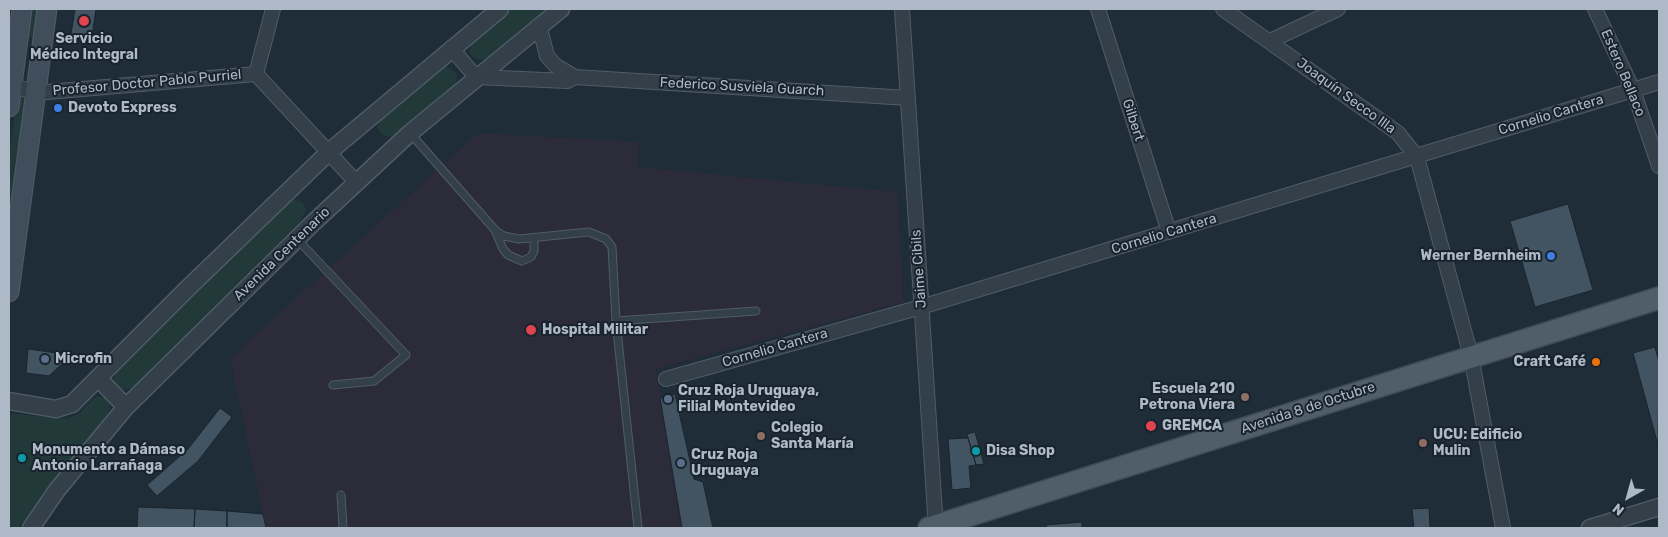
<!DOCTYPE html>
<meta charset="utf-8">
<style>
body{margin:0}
#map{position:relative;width:1668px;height:537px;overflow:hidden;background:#1f2d38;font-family:Rubik,sans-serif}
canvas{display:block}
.frame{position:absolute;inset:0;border:10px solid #adb9c6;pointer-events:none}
.north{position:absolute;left:1603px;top:472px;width:50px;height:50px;-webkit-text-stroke:4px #18232d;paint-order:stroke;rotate:218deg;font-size:14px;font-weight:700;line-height:20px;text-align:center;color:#adb9c6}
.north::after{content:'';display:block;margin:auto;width:18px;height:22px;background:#adb9c6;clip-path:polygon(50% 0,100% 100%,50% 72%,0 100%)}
</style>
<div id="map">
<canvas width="1668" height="537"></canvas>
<div class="frame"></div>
<div class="north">N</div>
</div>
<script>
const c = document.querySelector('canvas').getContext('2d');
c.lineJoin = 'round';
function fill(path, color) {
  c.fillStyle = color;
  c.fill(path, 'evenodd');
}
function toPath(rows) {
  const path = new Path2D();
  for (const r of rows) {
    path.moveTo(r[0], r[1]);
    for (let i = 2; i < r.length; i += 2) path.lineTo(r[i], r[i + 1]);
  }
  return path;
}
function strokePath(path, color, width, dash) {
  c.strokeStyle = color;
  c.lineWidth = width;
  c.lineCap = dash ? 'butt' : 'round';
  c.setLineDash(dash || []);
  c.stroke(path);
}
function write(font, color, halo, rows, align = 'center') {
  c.font = font + ' Rubik,sans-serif';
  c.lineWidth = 4;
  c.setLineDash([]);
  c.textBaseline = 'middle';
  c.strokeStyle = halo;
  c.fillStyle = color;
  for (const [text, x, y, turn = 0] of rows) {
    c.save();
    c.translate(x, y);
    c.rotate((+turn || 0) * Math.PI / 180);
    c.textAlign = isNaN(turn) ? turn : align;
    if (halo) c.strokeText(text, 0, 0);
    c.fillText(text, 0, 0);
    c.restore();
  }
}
const medical = toPath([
 [478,133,639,142,638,167,897,192,904,302,656,369,682,528,266,528,230,358]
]);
const green = toPath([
 [29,9,38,9,34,37,25,38],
 [512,9,550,9,488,58,480,60,473,57,469,52,471,42],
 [446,66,457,73,456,86,395,137,385,136,380,133,377,127,381,118,440,67],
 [17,95,26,96,9,228,9,158],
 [294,199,302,202,306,209,300,222,133,388,120,390,112,382,118,368,289,200],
 [99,396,106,398,109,402,110,409,107,415,18,528,9,528,9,413,67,419,80,413,92,399]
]);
const building = toPath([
 [75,9,96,9,92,37,71,34,75,9],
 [1568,204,1593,290,1535,307,1510,221,1568,204],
 [1655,347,1659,362,1658,445,1633,353,1655,347],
 [28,349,64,354,63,363,49,376,26,373,28,349],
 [675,394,694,479,703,482,713,528,682,528,660,398,675,394],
 [220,408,232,417,198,461,157,496,147,485,188,449,220,408],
 [975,432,984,464,976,465,968,438,967,434,975,432],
 [968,438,976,465,969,466,971,488,952,490,948,439,968,438],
 [138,507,195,509,194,528,137,528,138,507],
 [1429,508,1430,528,1414,528,1412,509,1429,508],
 [195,509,227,511,227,528,194,528,195,509],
 [227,511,263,514,266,528,227,528,227,511],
 [1082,522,1082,528,1047,528,1046,525,1082,522]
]);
const service = toPath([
 [410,133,496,231,504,236,519,239,589,232,606,239,612,247,616,321,638,528],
 [495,230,503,249,508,255,522,261,531,257,534,251,534,238],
 [297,239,406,355,374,381,333,385],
 [616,321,756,311],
 [341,495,343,528]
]);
const minor = toPath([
 [902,9,936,528],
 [1098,9,1169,232],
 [1223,9,1398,133,1417,157,1471,356,1503,528],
 [1595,9,1633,90,1659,166],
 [539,25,547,56,556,66,575,77,908,98],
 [1270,41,1338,9],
 [451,48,476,77,567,81,575,77],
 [256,74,356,182],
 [256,74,273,9],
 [11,85,36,93,256,74],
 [666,379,921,307,1659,82]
]);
const tertiary = toPath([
 [98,378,126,407],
 [9,401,56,409,72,404,188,288,329,152,500,9],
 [31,528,57,490,126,407,313,223,410,133,561,9],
 [1590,528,1659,507]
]);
const secondary = toPath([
 [9,107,22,9],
 [9,292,47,9]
]);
const primary = toPath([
 [929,528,1659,298]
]);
const markers = [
 [84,21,6,"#e0444e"],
 [58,108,5,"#3f7fe0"],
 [1551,256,5,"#3f7fe0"],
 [531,330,6,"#e0444e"],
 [45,359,5,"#5c6f8a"],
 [1596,362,5,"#e8710a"],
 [1245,397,5,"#8d6e63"],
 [668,399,5,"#5c6f8a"],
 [1151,426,6,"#e0444e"],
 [761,436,5,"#8d6e63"],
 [1423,443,5,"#8d6e63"],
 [976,451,5,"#0f9aa8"],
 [22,458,5,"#0f9aa8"],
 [681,463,5,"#5c6f8a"]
];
const poiNames = [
 ["Servicio",84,39,"center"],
 ["Médico Integral",84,55,"center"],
 ["Devoto Express",68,108],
 ["Werner Bernheim",1541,256,"right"],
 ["Hospital Militar",542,330],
 ["Microfin",55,359],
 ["Craft Café",1586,362,"right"],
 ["Escuela 210",1235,389,"right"],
 ["Petrona Viera",1235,405,"right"],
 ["Cruz Roja Uruguaya,",678,391],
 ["Filial Montevideo",678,407],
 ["GREMCA",1162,426],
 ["Colegio",771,428],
 ["Santa María",771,444],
 ["UCU: Edificio",1433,435],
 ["Mulin",1433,451],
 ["Monumento a Dámaso",32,450],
 ["Antonio Larrañaga",32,466],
 ["Disa Shop",986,451],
 ["Cruz Roja",691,455],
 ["Uruguaya",691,471]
];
const streetNames = [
 ["Estero Bellaco",1623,73,67],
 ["Profesor Doctor Pablo Purriel",147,83,-5],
 ["Federico Susviela Guarch",742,87,3],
 ["Joaquín Secco Illa",1346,96,36],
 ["Cornelio Cantera",1551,115,-17],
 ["Gilbert",1133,120,72],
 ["Cornelio Cantera",1164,234,-17],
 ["Avenida Centenario",282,254,-44],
 ["Jaime Cibils",919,269,-94],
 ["Cornelio Cantera",775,348,-16],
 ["Avenida 8 de Octubre",1308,408,-18]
];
fill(medical, '#2b2b3a');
fill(green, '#213939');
fill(building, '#425361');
strokePath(building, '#1a252f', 1);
strokePath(service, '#505c67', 9);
strokePath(minor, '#505c67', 16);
strokePath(tertiary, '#505c67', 19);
strokePath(secondary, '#505c67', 21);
strokePath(primary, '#3f4a55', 24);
strokePath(service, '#333f49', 7);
strokePath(minor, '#333f49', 14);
strokePath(tertiary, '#333f49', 16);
strokePath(secondary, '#404e5c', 19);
strokePath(primary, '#505e69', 21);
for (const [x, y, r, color] of markers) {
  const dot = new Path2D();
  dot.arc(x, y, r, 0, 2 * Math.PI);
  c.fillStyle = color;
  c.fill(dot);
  strokePath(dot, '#18232d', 2);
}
write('bold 14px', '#adb9c6', '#18232d', poiNames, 'left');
write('14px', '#adb9c6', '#18232d', streetNames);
</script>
